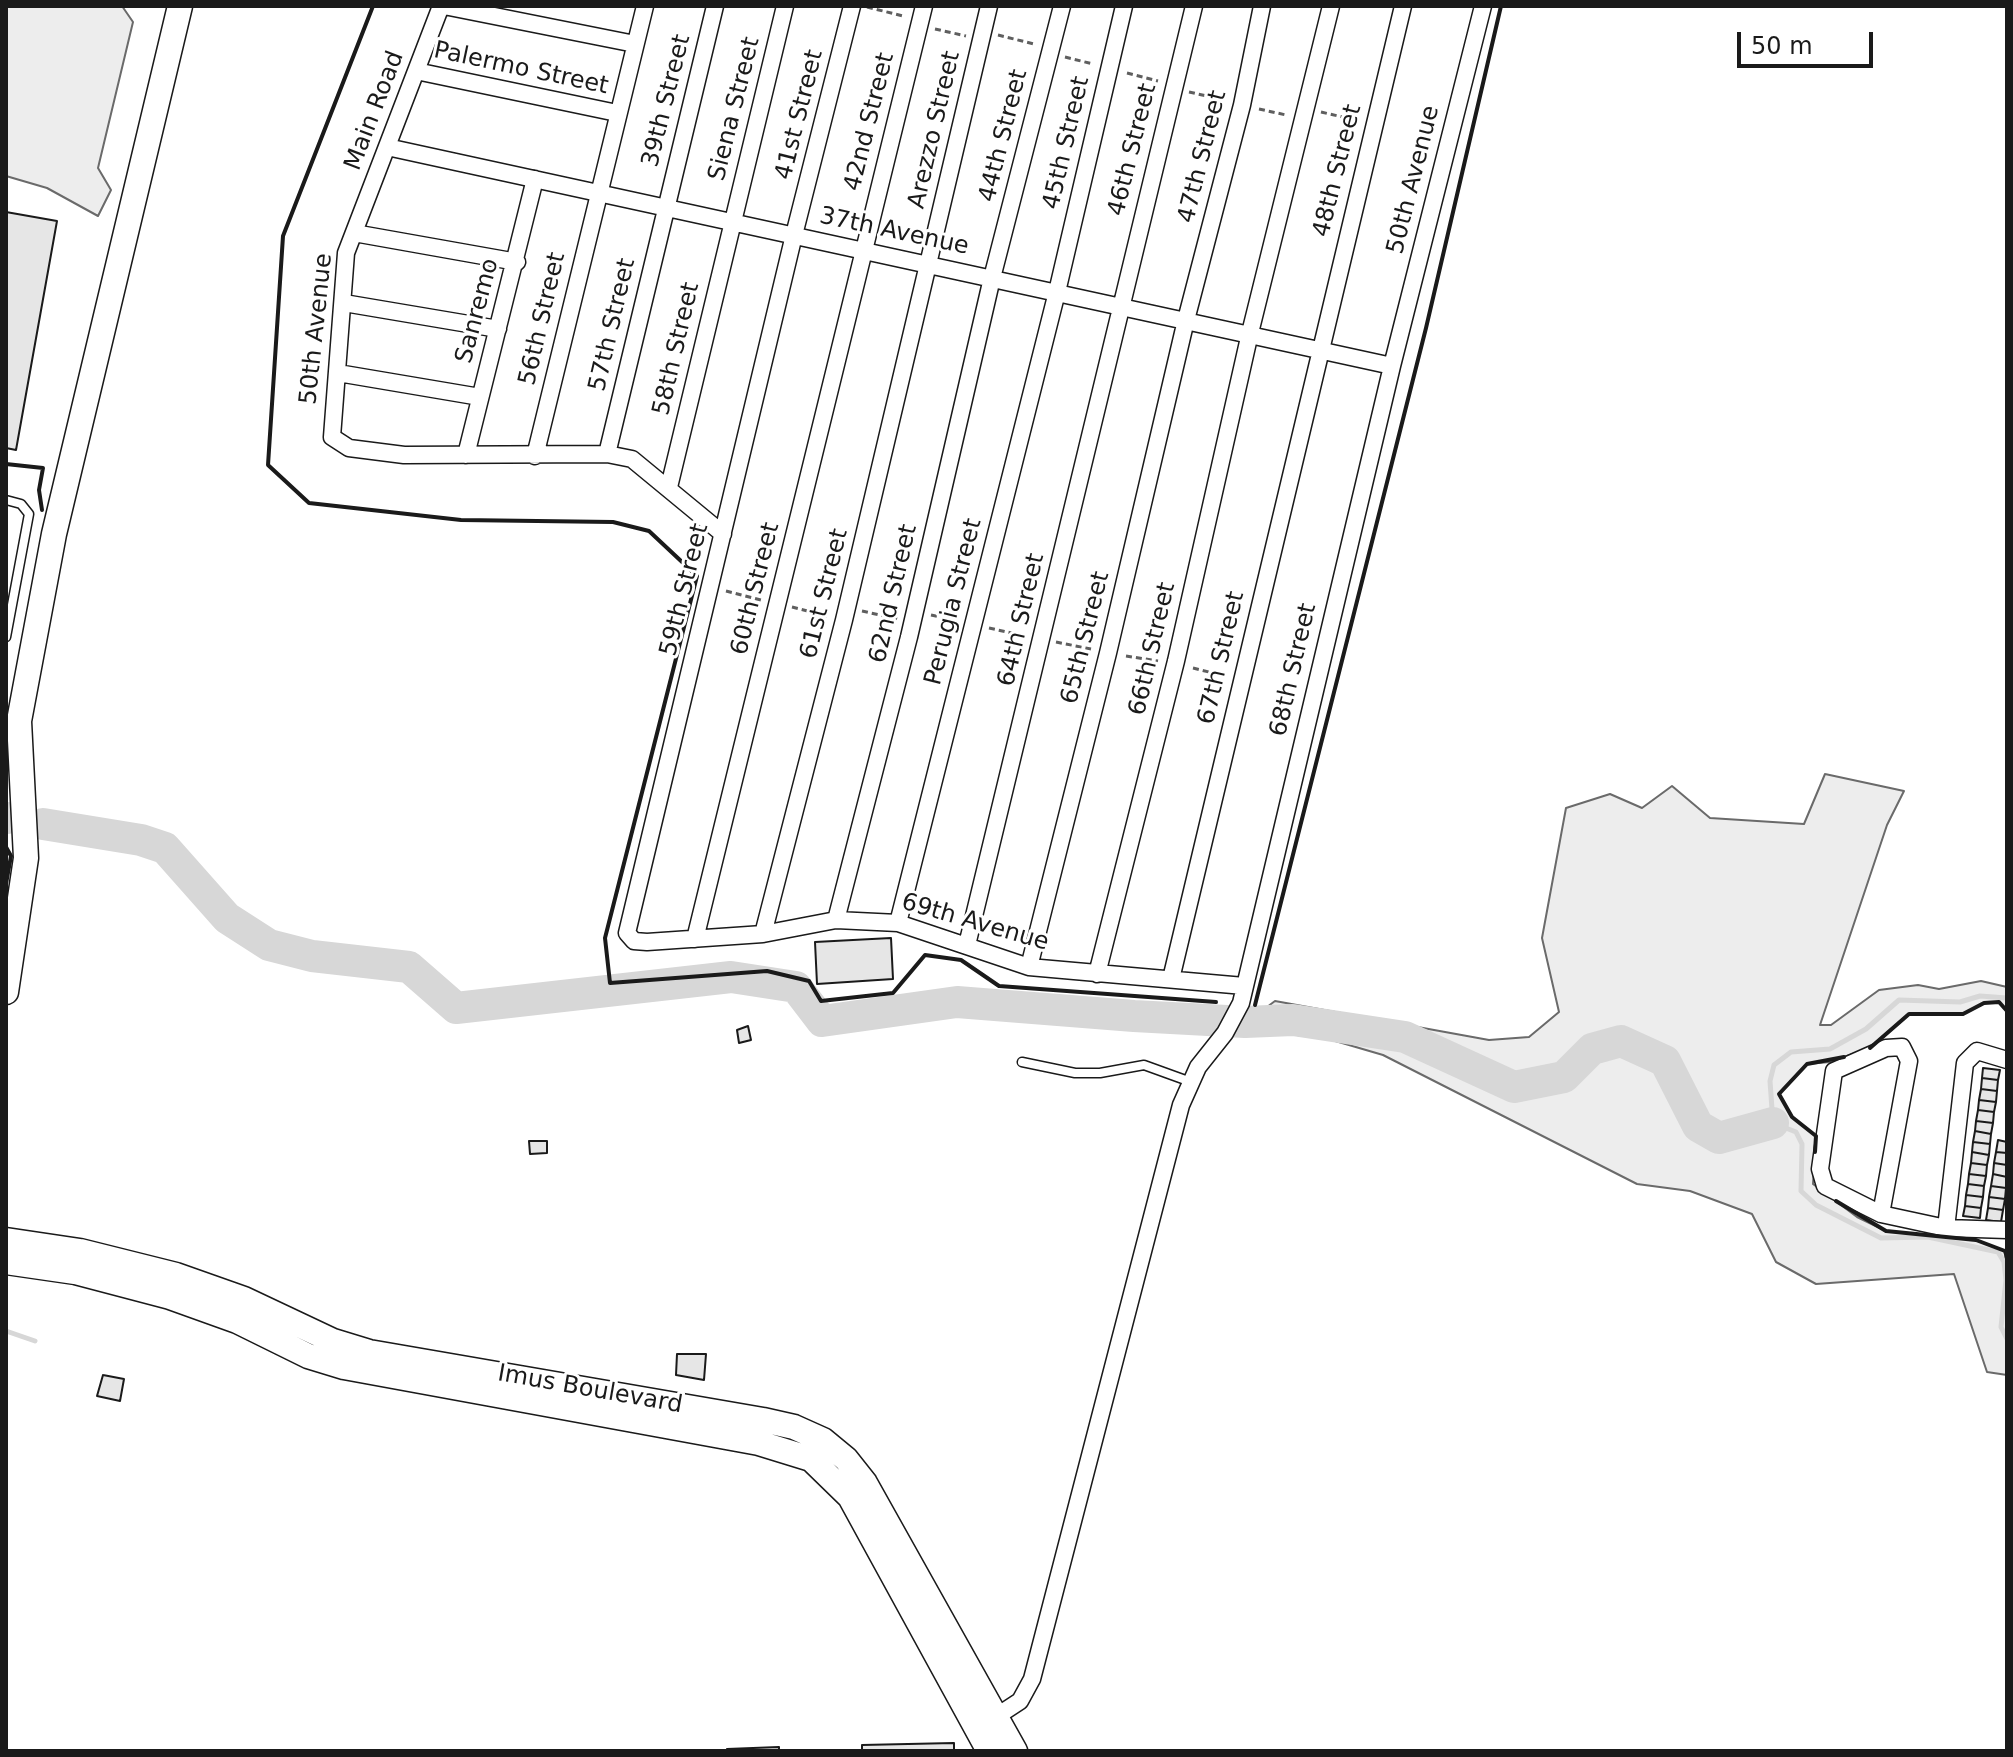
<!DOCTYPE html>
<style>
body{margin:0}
#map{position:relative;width:2013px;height:1757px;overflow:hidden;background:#fff;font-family:"DejaVu Sans",sans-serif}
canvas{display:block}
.frame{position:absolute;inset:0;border:8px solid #1a1a1a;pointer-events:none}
.scale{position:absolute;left:1737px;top:32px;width:136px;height:36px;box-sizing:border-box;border:4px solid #1a1a1a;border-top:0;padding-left:10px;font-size:24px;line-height:28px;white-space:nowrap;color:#1a1a1a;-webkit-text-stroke:6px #fff;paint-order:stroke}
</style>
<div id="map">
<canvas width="2013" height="1757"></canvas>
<div class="frame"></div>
<div class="scale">50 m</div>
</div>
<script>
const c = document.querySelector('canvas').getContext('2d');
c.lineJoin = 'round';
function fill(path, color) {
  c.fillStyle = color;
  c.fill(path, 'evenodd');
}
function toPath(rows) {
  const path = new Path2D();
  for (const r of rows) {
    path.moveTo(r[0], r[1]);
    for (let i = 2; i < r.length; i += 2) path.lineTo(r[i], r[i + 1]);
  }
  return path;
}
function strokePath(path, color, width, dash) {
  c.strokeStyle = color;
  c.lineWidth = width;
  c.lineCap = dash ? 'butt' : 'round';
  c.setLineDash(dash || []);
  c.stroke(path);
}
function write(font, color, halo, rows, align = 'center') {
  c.font = font + ' "DejaVu Sans",sans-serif';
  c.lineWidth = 6;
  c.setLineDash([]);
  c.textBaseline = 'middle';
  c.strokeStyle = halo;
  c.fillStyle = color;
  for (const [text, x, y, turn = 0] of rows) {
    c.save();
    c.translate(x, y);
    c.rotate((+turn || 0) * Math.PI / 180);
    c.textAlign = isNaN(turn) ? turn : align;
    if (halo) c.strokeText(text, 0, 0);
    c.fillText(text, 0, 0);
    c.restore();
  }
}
const built = toPath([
 [6,6,122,6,133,22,98,168,111,190,98,216,47,188,6,176,6,6],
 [1825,774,1904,791,1887,825,1820,1025,1831,1025,1879,990,1918,985,1939,989,1981,981,2007,987,2007,1011,1999,1002,1984,1003,1963,1014,1909,1014,1872,1047,1830,1062,1807,1064,1779,1094,1792,1117,1816,1136,1813,1184,1857,1217,1886,1231,1976,1240,2005,1251,2007,1375,1987,1372,1954,1274,1816,1284,1776,1262,1752,1214,1690,1191,1637,1184,1383,1055,1325,1038,1259,1031,1263,1010,1275,1001,1489,1040,1529,1037,1559,1012,1542,938,1566,808,1610,794,1642,808,1672,786,1710,818,1804,824,1825,774]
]);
const stream = toPath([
 [2007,998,1980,996,1960,1002,1899,1000,1866,1029,1830,1049,1791,1052,1774,1065,1770,1081,1773,1123,1796,1132,1802,1144,1801,1191,1816,1205,1881,1238,1928,1237,1998,1252,2004,1262,2006,1280,2001,1327,2007,1339],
 [6,1331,35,1341]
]);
const river = toPath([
 [6,818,7,818],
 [43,824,141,840,165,848,227,918,269,945,312,956,409,967,456,1008,731,977,796,987,822,1021,957,1002,1134,1016,1245,1022,1293,1020,1405,1037,1514,1087,1564,1077,1592,1049,1621,1041,1665,1061,1698,1126,1719,1138,1773,1123]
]);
const building = toPath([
 [6,212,57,221,16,450,6,448,6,212],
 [891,938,893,979,817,984,815,942,891,938],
 [748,1026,751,1040,739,1043,737,1030,748,1026],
 [1983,1068,2000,1070,1998,1080,1982,1078,1983,1068],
 [1982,1078,1998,1080,1997,1091,1981,1089,1982,1078],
 [1981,1089,1997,1091,1996,1102,1979,1100,1981,1089],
 [1979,1100,1996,1102,1994,1112,1978,1110,1979,1100],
 [1978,1110,1994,1112,1993,1123,1976,1121,1978,1110],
 [1976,1121,1993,1123,1991,1134,1975,1131,1976,1121],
 [1975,1131,1991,1134,1990,1144,1973,1142,1975,1131],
 [1998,1140,2007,1142,2007,1153,1996,1152,1998,1140],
 [529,1141,547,1141,547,1153,530,1154,529,1141],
 [1973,1142,1990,1144,1989,1155,1972,1152,1973,1142],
 [1972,1152,1989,1155,1987,1165,1971,1163,1972,1152],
 [1996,1152,2007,1153,2007,1165,1994,1163,1996,1152],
 [1971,1163,1987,1165,1986,1176,1969,1174,1971,1163],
 [1994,1163,2007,1165,2007,1177,1993,1174,1994,1163],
 [1969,1174,1986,1176,1984,1186,1968,1184,1969,1174],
 [1993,1174,2007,1177,2006,1188,1991,1186,1993,1174],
 [1968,1184,1984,1186,1983,1197,1966,1195,1968,1184],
 [1991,1186,2006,1188,2005,1199,1989,1197,1991,1186],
 [1966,1195,1983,1197,1981,1208,1965,1206,1966,1195],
 [1989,1197,2005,1199,2003,1210,1988,1208,1989,1197],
 [1965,1206,1981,1208,1980,1218,1963,1216,1965,1206],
 [1988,1208,2003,1210,2001,1222,1986,1220,1988,1208],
 [677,1354,706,1354,704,1380,676,1375,677,1354],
 [103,1375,124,1379,120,1401,97,1396,103,1375],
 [954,1743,954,1751,862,1751,862,1745,954,1743],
 [779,1747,779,1751,727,1751,727,1749,779,1747]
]);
const path = toPath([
 [867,7,903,16],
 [935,29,966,36],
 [998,35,1034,44],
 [1065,57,1093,64],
 [1127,73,1158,81],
 [1189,92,1224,100],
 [1259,109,1286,115],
 [1321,112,1360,121],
 [726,591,761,600],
 [792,607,827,616],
 [862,611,898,619],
 [931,615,958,621],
 [989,628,1025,636],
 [1056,642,1091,649],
 [1126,656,1158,661],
 [1193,668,1225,676]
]);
const lane = toPath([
 [6,500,21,504,29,514,6,637],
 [1022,1062,1075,1073,1100,1073,1144,1065,1191,1082]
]);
const street = toPath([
 [441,6,346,253,332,437,349,448,404,455,607,454,632,459,723,534],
 [444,6,635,44],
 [852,6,794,235,627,933,634,941,647,942,763,934,836,920,898,923,1029,967,1244,986],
 [416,71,617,113],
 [387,147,1392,366],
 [354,233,517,262],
 [344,303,498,329],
 [338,373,480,397],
 [607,454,715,6],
 [466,455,535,179],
 [535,456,645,6],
 [669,487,785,6],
 [836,920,909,637,992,278,1062,6],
 [898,923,1057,292,1124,6],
 [763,934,844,620,989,6],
 [695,939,924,6],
 [967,945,1194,6],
 [1029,967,1108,653,1186,320,1242,105,1262,6],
 [1097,974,1176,661,1250,333,1331,6],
 [1171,979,1403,6],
 [1881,1214,1909,1061,1902,1047,1886,1048,1834,1071,1820,1169,1825,1186,1881,1214,1946,1228,2007,1230],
 [1946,1228,1965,1063,1977,1051,2007,1060],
 [988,1722,1020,1701,1032,1679,1181,1105,1198,1067,1225,1033,1241,1003,1392,366,1483,6]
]);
const secondary = toPath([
 [6,992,26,858,19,721,54,534,180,6],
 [6,1240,80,1251,176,1275,244,1299,333,1341,369,1352,763,1420,794,1427,823,1440,846,1459,865,1483,1015,1751],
 [6,1262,75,1272,170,1297,237,1321,308,1356,344,1367,759,1443,811,1459,850,1497,989,1751]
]);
const wall = toPath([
 [373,6,283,236,268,465,309,503,461,520,613,522,649,531,697,576,605,938,610,983,767,971,809,981,821,1001,893,993,925,955,961,960,999,986,1216,1002],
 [6,464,43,468,39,490,42,510],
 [6,847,11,856,6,884],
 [1255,1005,1426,328,1501,6],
 [1870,1048,1909,1014,1963,1014,1984,1003,1999,1002,2007,1011],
 [1815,1152,1816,1136,1792,1117,1779,1094,1807,1064,1844,1057],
 [1836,1201,1886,1231,1976,1240,2005,1251,2007,1257]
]);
const streetNames = [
 ["Palermo Street",521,69,12],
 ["39th Street",667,101,-76],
 ["Siena Street",735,109,-76],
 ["Main Road",375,111,-69],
 ["41st Street",800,115,-76],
 ["42nd Street",870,122,-76],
 ["Arezzo Street",935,130,-77],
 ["44th Street",1004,136,-76],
 ["45th Street",1067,143,-77],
 ["46th Street",1133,150,-76],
 ["47th Street",1203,157,-76],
 ["48th Street",1338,171,-76],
 ["50th Avenue",1414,180,-76],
 ["37th Avenue",894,232,12],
 ["Sanremo",478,311,-75],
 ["56th Street",543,319,-77],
 ["57th Street",613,325,-77],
 ["50th Avenue",317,329,-84],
 ["58th Street",677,349,-77],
 ["60th Street",756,589,-76],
 ["59th Street",685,590,-76],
 ["61st Street",825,594,-76],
 ["62nd Street",894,594,-77],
 ["Perugia Street",954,602,-76],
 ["64th Street",1022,620,-77],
 ["65th Street",1086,638,-76],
 ["66th Street",1153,649,-77],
 ["67th Street",1222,658,-77],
 ["68th Street",1294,670,-77],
 ["69th Avenue",975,923,16],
 ["Imus Boulevard",590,1390,10]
];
fill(built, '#ededed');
strokePath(built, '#6a6a6a', 2);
strokePath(stream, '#d7d7d7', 5);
strokePath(river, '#d7d7d7', 32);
fill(building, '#e6e6e6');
strokePath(building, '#1a1a1a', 2);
strokePath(lane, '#1a1a1a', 11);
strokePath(street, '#1a1a1a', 19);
strokePath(secondary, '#1a1a1a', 27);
strokePath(path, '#5f5f5f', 3, [6, 4]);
strokePath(lane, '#fff', 8);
strokePath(street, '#fff', 16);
strokePath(secondary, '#fff', 24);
strokePath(wall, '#1a1a1a', 4);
write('24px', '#1a1a1a', '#fff', streetNames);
</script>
